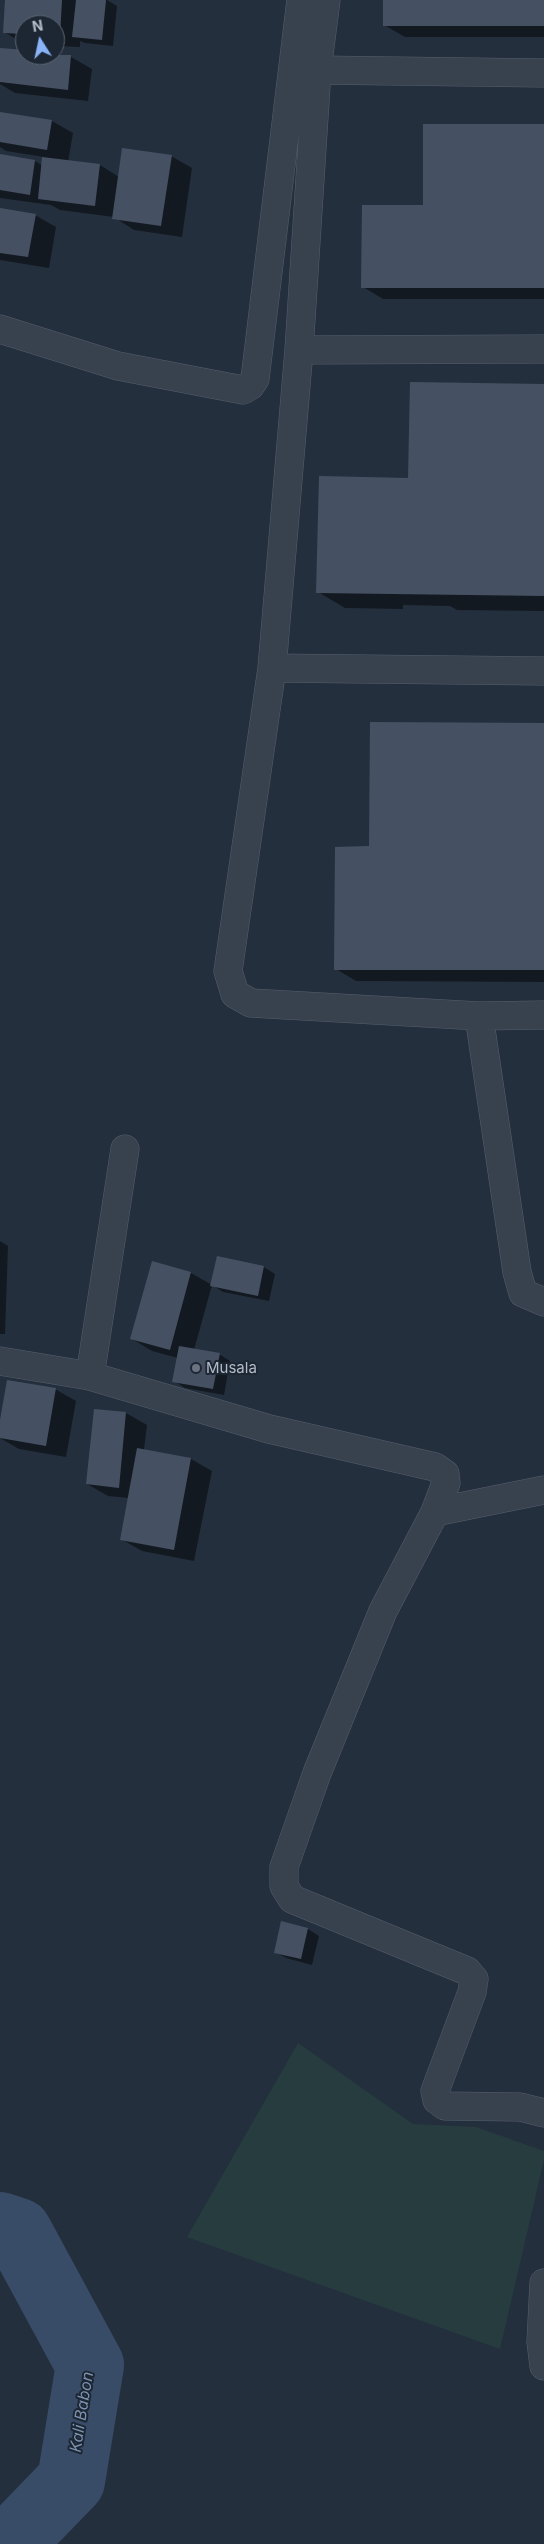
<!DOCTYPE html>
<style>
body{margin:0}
#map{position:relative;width:544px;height:2544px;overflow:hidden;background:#242f3e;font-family:Inter,sans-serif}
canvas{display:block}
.north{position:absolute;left:15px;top:15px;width:50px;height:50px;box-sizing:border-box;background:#1d2633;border:1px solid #59626f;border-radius:50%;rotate:350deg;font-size:14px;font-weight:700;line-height:20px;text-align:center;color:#b4bcc9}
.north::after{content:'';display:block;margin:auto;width:18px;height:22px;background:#8ab4f8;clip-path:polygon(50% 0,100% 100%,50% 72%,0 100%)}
</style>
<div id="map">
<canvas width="544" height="2544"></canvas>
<div class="north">N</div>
</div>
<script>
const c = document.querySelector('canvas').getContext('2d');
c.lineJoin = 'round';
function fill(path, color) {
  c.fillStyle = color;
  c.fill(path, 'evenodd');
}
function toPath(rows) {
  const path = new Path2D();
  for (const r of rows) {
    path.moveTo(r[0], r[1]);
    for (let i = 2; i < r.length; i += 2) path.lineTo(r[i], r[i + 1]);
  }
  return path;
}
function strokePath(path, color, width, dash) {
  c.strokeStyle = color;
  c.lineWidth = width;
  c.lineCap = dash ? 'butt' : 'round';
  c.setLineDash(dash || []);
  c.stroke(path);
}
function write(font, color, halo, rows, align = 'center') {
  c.font = font + ' Inter,sans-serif';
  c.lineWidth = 4;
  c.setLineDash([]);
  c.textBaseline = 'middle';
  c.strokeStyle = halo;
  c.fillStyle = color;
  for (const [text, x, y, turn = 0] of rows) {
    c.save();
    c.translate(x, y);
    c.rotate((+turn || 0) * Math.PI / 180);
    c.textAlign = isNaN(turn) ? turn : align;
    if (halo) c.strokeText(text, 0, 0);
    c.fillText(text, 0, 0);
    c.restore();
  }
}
const green = toPath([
 [298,2043,413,2124,476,2127,544,2151,544,2160,500,2349,187,2237]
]);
const shadow = toPath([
 [6,0,107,0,117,6,113,46,85,43,80,41,80,47,55,46,55,25,25,25,25,44,4,32],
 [384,0,544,0,544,37,405,37,384,25],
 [0,49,25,52,25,55,71,57,92,69,88,101,15,93,0,84],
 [0,113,52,121,73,133,68,162,100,165,119,177,171,156,192,168,182,237,134,230,114,217,60,210,51,205,0,198,0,156,35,161,43,166,44,157,6,151,0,147],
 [544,125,544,299,383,299,363,287,424,206],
 [0,209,35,215,56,227,49,268,0,260],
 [544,386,544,611,457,610,450,606,403,605,403,609,345,608,318,592,409,479],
 [544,724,544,982,356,981,336,969,375,848],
 [0,1241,8,1246,5,1334,0,1334],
 [218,1258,264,1267,275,1274,269,1301,223,1292,212,1285,194,1350,219,1354,230,1361,224,1395,185,1388,174,1381,178,1358,152,1351,132,1339,153,1263,191,1273,212,1285],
 [55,1389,76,1401,66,1457,19,1449,0,1438,0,1427],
 [95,1410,126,1413,147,1425,144,1450,191,1459,212,1471,194,1561,142,1551,121,1539,129,1498,108,1496,87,1484],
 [282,1923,308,1929,319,1936,312,1965,286,1958,275,1952]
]);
const river = toPath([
 [0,2226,18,2232,90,2365,71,2481,10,2544]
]);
const building = toPath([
 [5,0,62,0,60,36,55,36,55,25,25,25,25,34,3,33],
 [76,0,106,0,102,40,72,37],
 [383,0,544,0,544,26,383,26],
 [0,48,25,50,25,55,71,55,68,90,0,82],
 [0,112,52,120,47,150,0,142],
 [423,124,544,124,544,288,361,288,362,205,423,205],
 [122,148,172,155,161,226,112,219],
 [0,154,35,160,30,195,0,190],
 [42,157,100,164,95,206,38,199],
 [0,208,36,214,28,257,0,253],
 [410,382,544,384,544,596,316,593,319,476,408,478],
 [370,722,544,723,544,970,334,970,335,847,369,846],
 [217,1256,264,1266,258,1296,210,1286],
 [152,1261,191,1272,170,1350,130,1339],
 [179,1346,220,1353,213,1389,172,1382],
 [7,1380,56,1388,46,1446,0,1438,0,1420],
 [94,1409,126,1412,119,1488,86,1484],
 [137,1448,191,1458,174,1550,120,1540],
 [281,1921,308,1928,301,1959,274,1953]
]);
const minor = toPath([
 [326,0,317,70,299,350,272,668,228,971,235,994,251,1003,479,1016,544,1015],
 [317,70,544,73],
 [0,329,118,366,243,390,250,386,255,379,301,0],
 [299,350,544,349],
 [272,668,544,671],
 [479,1016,517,1272,523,1293,544,1302],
 [0,1361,90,1376,269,1429,435,1467,445,1474,446,1483,435,1512,383,1611,317,1773,284,1867,284,1886,292,1899,467,1971,474,1979,472,1992,435,2091,437,2100,445,2106,520,2107,544,2113],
 [90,1376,125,1149],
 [435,1512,544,1490],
 [544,2283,541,2342,544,2366]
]);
const markers = [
 [196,1368,5,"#6b7280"]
];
const poiNames = [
 ["Musala",206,1368]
];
const waterNames = [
 ["Kali Babon",82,2412,-81]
];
fill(green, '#263c3f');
fill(shadow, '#0007');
strokePath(river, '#394c67', 68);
fill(building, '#455162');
strokePath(minor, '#565f6c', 29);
strokePath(minor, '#38414e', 28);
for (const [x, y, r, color] of markers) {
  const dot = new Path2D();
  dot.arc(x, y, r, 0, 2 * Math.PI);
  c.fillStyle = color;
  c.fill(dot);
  strokePath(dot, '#1d2633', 2);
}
write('15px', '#b4bcc9', '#1d2633', poiNames, 'left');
write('italic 16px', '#7c92b1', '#1d2633', waterNames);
</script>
